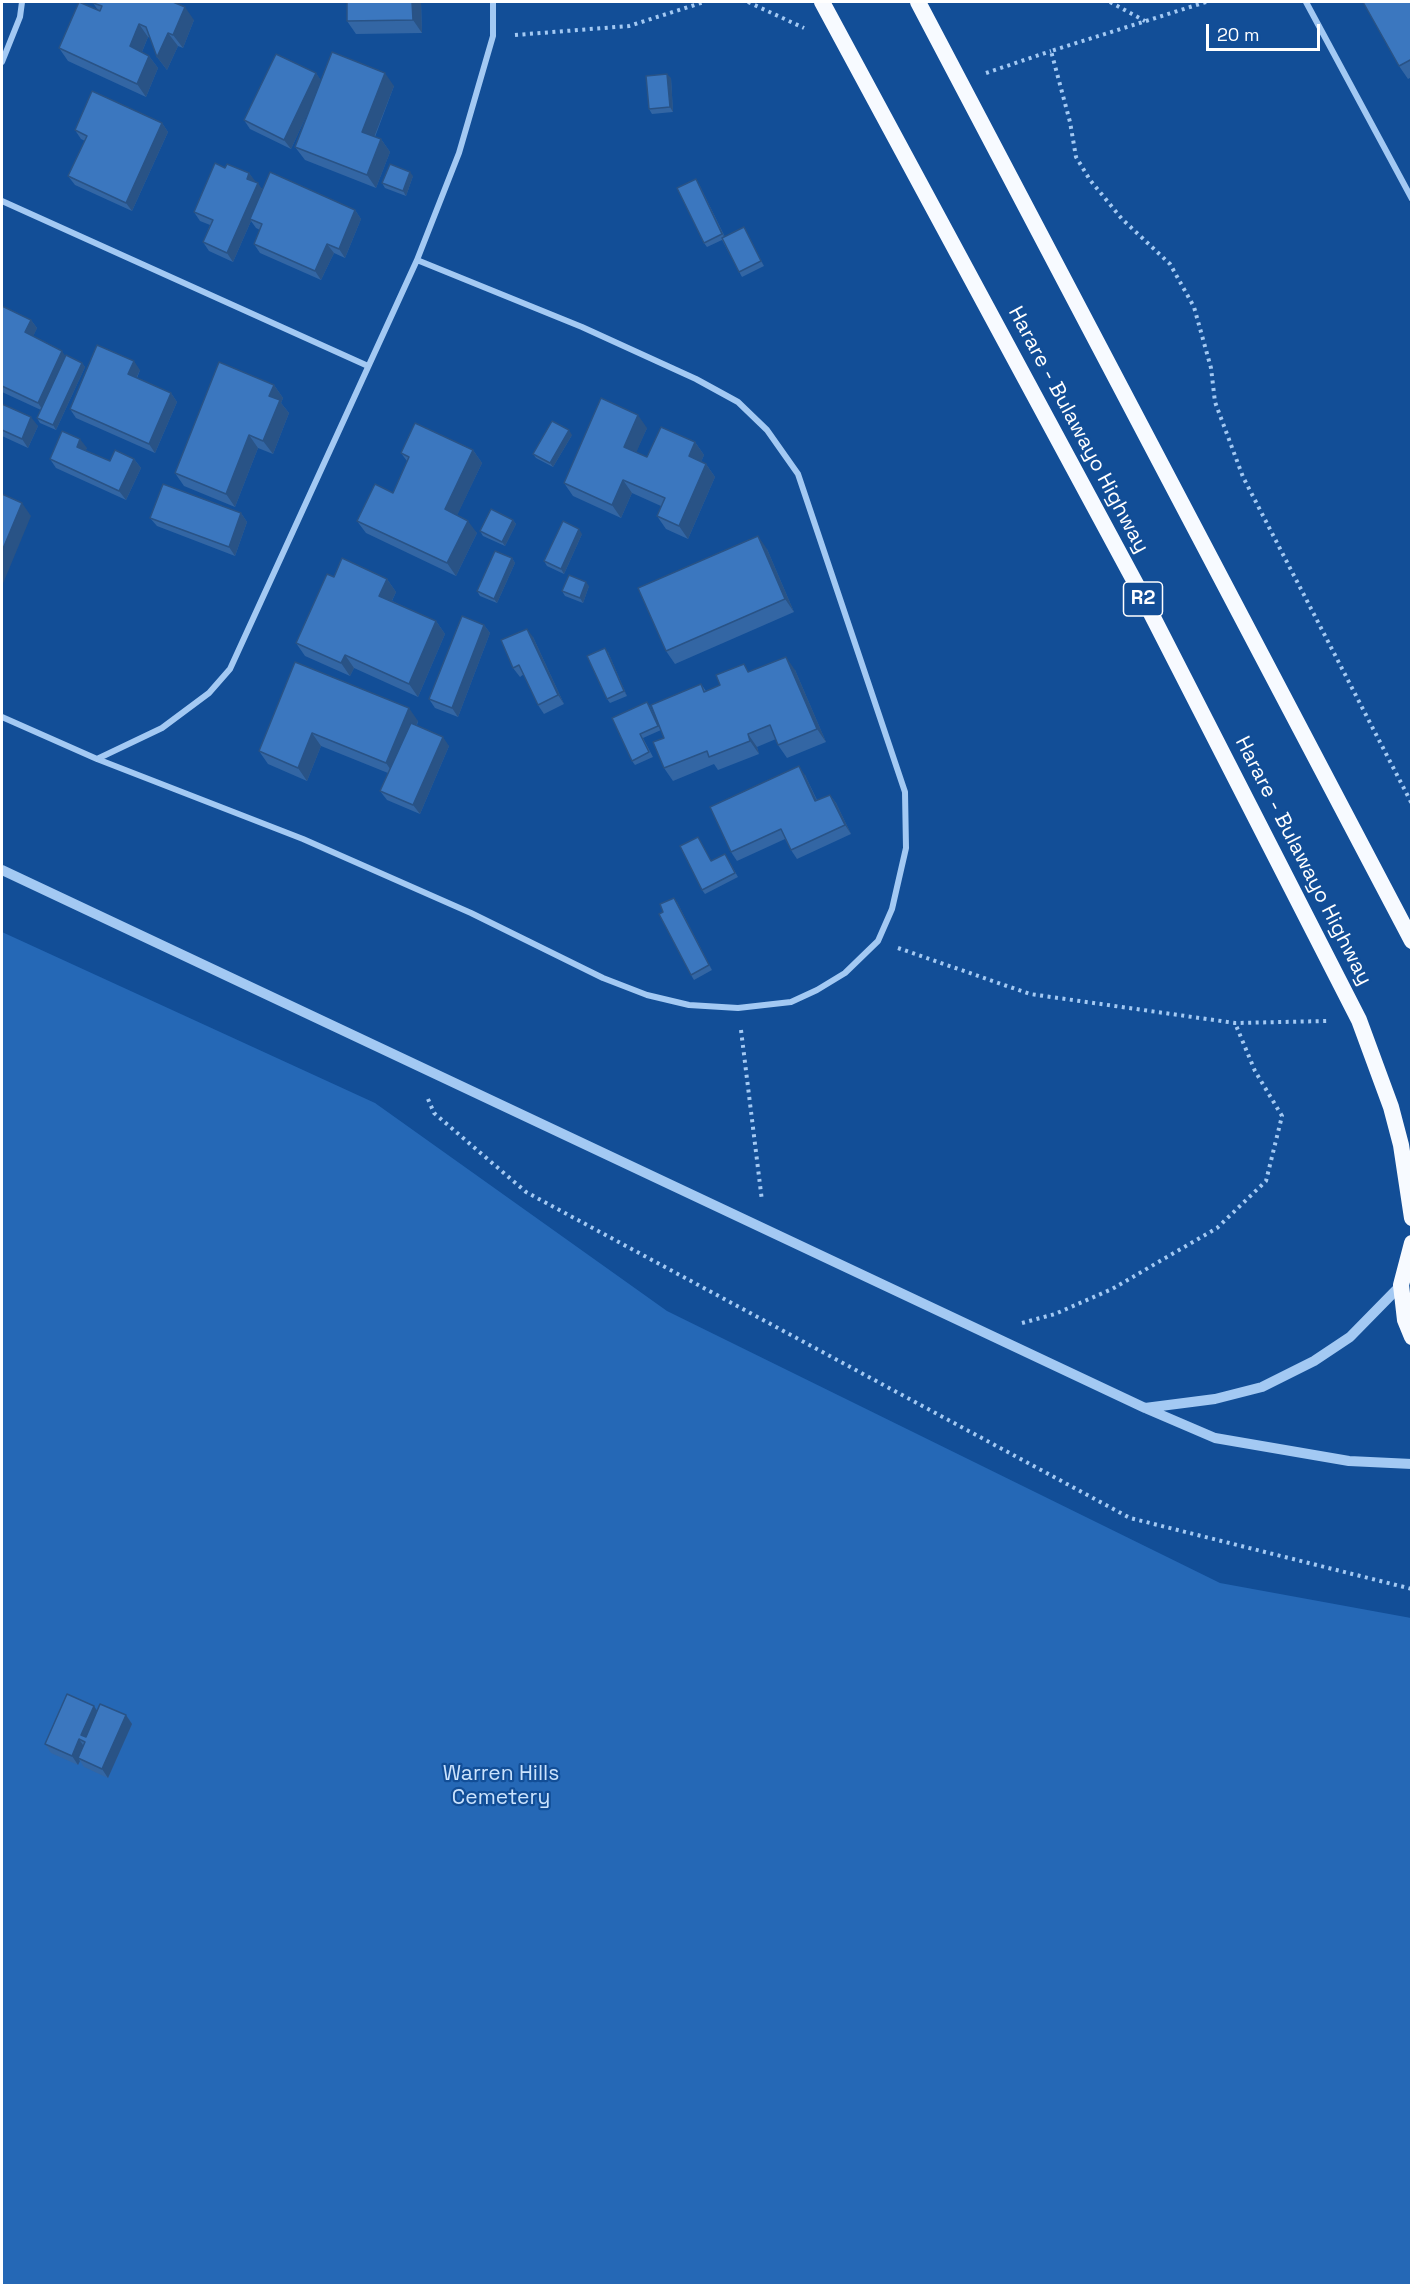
<!DOCTYPE html>
<style>
body{margin:0}
#map{position:relative;width:1413px;height:2287px;overflow:hidden;background:#124e97;font-family:"Space Grotesk",sans-serif}
canvas{display:block}
.frame{position:absolute;inset:0;border:3px solid #fff;pointer-events:none}
.scale{position:absolute;left:1206px;top:24px;width:114px;height:27px;box-sizing:border-box;border:3px solid #fff;border-top:0;padding-left:8px;font-size:18px;line-height:21px;white-space:nowrap;color:#fff;-webkit-text-stroke:4px #124e97;paint-order:stroke}
</style>
<div id="map">
<canvas width="1413" height="2287"></canvas>
<div class="frame"></div>
<div class="scale">20 m</div>
</div>
<script>
const c = document.querySelector('canvas').getContext('2d');
c.lineJoin = 'round';
function fill(path, color) {
  c.fillStyle = color;
  c.fill(path, 'evenodd');
}
function toPath(rows) {
  const path = new Path2D();
  for (const r of rows) {
    path.moveTo(r[0], r[1]);
    for (let i = 2; i < r.length; i += 2) path.lineTo(r[i], r[i + 1]);
  }
  return path;
}
function strokePath(path, color, width, dash) {
  c.strokeStyle = color;
  c.lineWidth = width;
  c.lineCap = dash ? 'butt' : 'round';
  c.setLineDash(dash || []);
  c.stroke(path);
}
function write(font, color, halo, rows, align = 'center') {
  c.font = font + ' "Space Grotesk",sans-serif';
  c.lineWidth = 4.5;
  c.setLineDash([]);
  c.textBaseline = 'middle';
  c.strokeStyle = halo;
  c.fillStyle = color;
  for (const [text, x, y, turn = 0] of rows) {
    c.save();
    c.translate(x, y);
    c.rotate((+turn || 0) * Math.PI / 180);
    c.textAlign = isNaN(turn) ? turn : align;
    if (halo) c.strokeText(text, 0, 0);
    c.fillText(text, 0, 0);
    c.restore();
  }
}
const green = toPath([
 [2,932,375,1103,667,1311,1220,1583,1411,1618,1411,2285,2,2286]
]);
const path = toPath([
 [748,2,804,28],
 [1110,2,1145,21],
 [1206,2,1051,51,1070,122,1076,157,1090,180,1122,219,1170,264,1194,307,1211,368,1215,402,1243,477,1412,804],
 [515,35,629,26,704,2],
 [986,73,1051,51],
 [898,948,1030,994,1235,1023,1328,1021],
 [741,1030,762,1201],
 [428,1099,434,1113,526,1192,1130,1518,1412,1589],
 [1022,1323,1055,1314,1112,1289,1217,1228,1266,1181,1282,1116,1255,1071,1235,1023]
]);
const minor = toPath([
 [1306,2,1412,199],
 [2,62,20,17,22,2],
 [2,201,368,366],
 [2,717,97,759,162,728,209,693,230,669,417,260,459,153,493,36,493,2],
 [97,759,303,839,471,913,603,978,647,995,689,1005,738,1008,791,1002,817,990,845,973,878,941,892,909,906,848,905,792,798,474,767,430,738,402,696,379,582,327,417,260]
]);
const tertiary = toPath([
 [2,870,1145,1408,1215,1438,1349,1461,1412,1464],
 [1145,1408,1215,1399,1262,1387,1314,1361,1350,1337,1401,1285]
]);
const trunk = toPath([
 [822,2,1136,584,1359,1020,1391,1107,1401,1145,1412,1218],
 [918,2,1412,941],
 [1412,1243,1401,1285,1405,1320,1412,1337]
]);
const wall = toPath([
 [347,2,421,2,422,33,356,34,347,21],
 [1412,2,1412,77,1408,79,1399,66],
 [93,3,194,20,183,48,178,46,167,70,157,57,150,38,148,37,142,52,149,56,158,68,146,97,68,61,59,48,98,10],
 [316,73,321,81,394,86,375,137,381,139,390,152,376,188,305,160,295,147,314,99,291,149,250,129,244,120],
 [671,78,673,112,652,114,649,109],
 [162,123,168,132,132,211,75,185,68,176,85,141,81,139,75,130],
 [225,168,249,173,255,182,263,190,355,210,361,219,345,258,334,253,321,280,260,253,254,244,260,230,256,228,251,221,233,262,209,251,203,242,210,225,200,221,194,212],
 [413,176,406,196,385,188,382,183],
 [699,184,725,237,744,227,764,266,742,277,722,240,707,247,704,243],
 [2,306,31,320,37,328,33,336,66,356,82,363,85,367,56,430,40,423,37,418,41,410,2,392],
 [140,370,137,378,171,393,177,402,155,453,76,418,70,409],
 [274,385,283,398,281,403,289,413,273,454,258,448,235,507,184,486,175,473],
 [2,404,38,426,28,448,2,436],
 [647,428,636,452,647,457,695,442,704,455,701,462,706,464,715,477,688,539,666,529,657,516,661,506,632,493,621,518,573,496,564,483],
 [572,435,553,467,536,458,533,454],
 [87,448,85,451,110,461,134,459,141,468,126,500,56,468,50,459],
 [473,450,482,463,457,515,477,533,456,576,366,533,357,521,393,493,407,461,401,453],
 [241,513,247,522,235,556,157,526,150,518],
 [513,520,516,524,505,546,483,536,480,531],
 [582,534,564,574,547,566,544,561],
 [767,549,794,612,675,664,666,651],
 [512,558,515,563,497,603,480,596,477,591],
 [334,577,387,579,396,592,392,601,436,621,445,634,418,697,354,668,350,676,305,656,296,643],
 [589,586,583,603,565,596,562,591],
 [484,625,490,633,458,717,435,708,429,699],
 [533,637,564,704,544,714,538,705,524,674,520,677,513,668],
 [608,652,627,696,610,703,607,699],
 [295,662,418,721,417,725,449,746,420,814,387,800,380,791,388,773,321,746,307,781,268,764,259,751],
 [795,670,826,742,787,758,778,745,776,739,757,747,759,754,718,770,714,764,673,781,664,768,664,738,701,684,706,691,750,672],
 [647,702,650,706,661,730,643,738,653,757,635,765,632,761],
 [805,775,817,800,830,795,836,803,851,834,797,859,791,850,785,839,737,861,731,852],
 [698,837,711,861,725,854,738,877,705,894,702,890],
 [677,902,712,970,694,980,691,975,663,912],
 [97,1711,126,1715,132,1724,108,1778,84,1767,80,1761,78,1765,51,1753,45,1744]
]);
const shadedWall = toPath([
 [412,2,421,2,422,33,413,20],
 [185,7,194,20,183,48,173,35],
 [139,24,148,37,139,59,130,46],
 [168,33,178,46,167,70,157,57],
 [149,56,158,68,146,97,137,84],
 [316,73,322,82,291,149,284,140],
 [385,73,394,86,371,145,362,132],
 [667,74,671,78,673,112,670,107],
 [162,123,168,132,132,211,126,203],
 [381,139,390,152,376,188,367,175],
 [410,172,413,176,406,196,403,191],
 [249,173,256,182,247,179],
 [696,179,699,184,725,238,722,234],
 [258,183,264,192,250,219,251,221,233,262,227,253],
 [355,210,361,219,345,258,339,249],
 [744,227,747,232,764,266,761,261],
 [327,244,334,253,321,280,315,271],
 [31,320,37,328,31,341,25,332],
 [62,351,68,360,44,412,38,403],
 [134,361,140,370,134,383,128,374],
 [82,363,85,367,56,430,53,425],
 [274,385,283,398,281,403,289,413,273,454,263,441,269,396],
 [171,393,177,402,155,453,149,444],
 [638,415,647,428,633,460,624,447],
 [31,417,38,426,28,448,22,439],
 [569,430,572,435,553,467,550,463],
 [249,435,258,448,235,507,226,494],
 [80,439,87,448,83,456,77,447],
 [695,442,704,455,698,469,689,456],
 [473,450,482,463,454,522,445,509],
 [134,459,141,468,126,500,119,491],
 [706,464,715,477,688,539,679,526],
 [623,480,632,493,621,518,612,505],
 [22,503,31,516,2,586,2,551],
 [241,513,247,522,235,556,229,547],
 [513,520,516,524,505,546,502,542],
 [468,521,477,533,456,576,447,563],
 [579,529,582,534,564,574,561,569],
 [758,536,767,549,794,612,785,599],
 [512,558,515,563,497,603,494,599],
 [387,579,396,592,388,609,379,596],
 [586,582,589,586,583,603,580,598],
 [436,621,445,634,418,697,409,684],
 [484,625,490,633,458,717,452,708],
 [527,629,533,637,564,704,558,695],
 [605,648,608,652,627,696,624,691],
 [345,655,354,668,350,676,341,663],
 [786,657,795,670,826,742,817,729],
 [647,702,650,706,661,730,658,726],
 [409,708,418,721,395,776,386,763],
 [312,733,321,746,307,781,298,768],
 [748,734,757,747,759,754,750,741],
 [443,737,449,746,420,814,413,805],
 [799,766,805,775,821,810,815,801],
 [830,795,836,803,851,834,845,825],
 [674,898,677,902,712,970,709,965],
 [94,1706,100,1715,88,1744,81,1735],
 [126,1715,132,1724,108,1778,102,1769],
 [79,1739,85,1748,78,1758,80,1761,78,1765,72,1756]
]);
const building = toPath([
 [79,2,100,11,102,6,93,3,93,2,173,2,185,7,173,35,168,33,157,57,146,27,139,24,130,46,149,56,137,84,59,48,79,2],
 [347,2,412,2,413,20,347,21,347,2],
 [1363,2,1412,2,1412,59,1399,66,1363,2],
 [332,52,385,73,362,132,381,139,367,175,295,147,332,52],
 [276,54,316,73,284,140,244,120,276,54],
 [667,74,670,107,649,109,646,76,667,74],
 [92,91,162,123,126,203,68,176,87,136,75,130,92,91],
 [215,163,225,168,227,164,249,173,247,179,258,183,227,253,203,242,213,220,194,212,215,163],
 [390,164,410,172,403,191,382,183,390,164],
 [270,172,355,210,339,249,327,244,315,271,254,244,262,224,250,219,270,172],
 [696,179,722,234,704,243,677,188,696,179],
 [744,227,761,261,739,272,722,238,744,227],
 [2,306,31,320,25,332,62,351,38,403,2,386,2,306],
 [97,345,134,361,128,374,171,393,149,444,70,409,97,345],
 [66,355,82,363,53,425,37,418,66,355],
 [219,362,274,385,269,396,280,400,263,441,249,435,226,494,175,473,219,362],
 [601,398,638,415,624,447,647,457,661,427,695,442,689,456,706,464,679,526,657,516,665,498,623,480,612,505,564,483,601,398],
 [2,404,31,417,22,439,2,430,2,404],
 [552,421,569,430,550,463,533,454,552,421],
 [415,423,473,450,445,509,468,521,447,563,357,521,375,484,393,493,409,457,401,453,415,423],
 [62,431,80,439,77,447,110,461,115,450,134,459,119,491,50,459,62,431],
 [163,484,241,513,229,547,150,518,163,484],
 [2,494,22,503,2,551,2,494],
 [491,509,513,520,502,542,480,531,491,509],
 [563,521,579,529,561,569,544,561,563,521],
 [758,536,785,599,666,651,638,588,758,536],
 [495,551,512,558,494,599,477,591,495,551],
 [342,558,387,579,379,596,436,621,409,684,345,655,341,663,296,643,327,574,334,577,342,558],
 [569,575,586,582,580,598,562,591,569,575],
 [462,616,484,625,452,708,429,699,462,616],
 [527,629,558,695,538,705,519,665,513,668,501,640,527,629],
 [605,648,624,691,607,699,587,656,605,648],
 [786,657,817,729,778,745,770,725,748,734,750,741,709,757,707,751,664,768,653,742,664,738,651,705,701,684,704,692,720,685,716,675,744,664,748,672,786,657],
 [295,662,409,708,386,763,312,733,298,768,259,751,295,662],
 [647,702,658,726,640,734,649,752,632,761,612,718,647,702],
 [411,723,443,737,413,805,380,791,411,723],
 [799,766,815,801,830,795,845,825,791,850,781,829,731,852,710,807,799,766],
 [698,837,711,861,725,854,735,873,702,890,680,846,698,837],
 [674,898,709,965,691,975,659,914,663,912,660,904,674,898],
 [67,1694,94,1706,81,1735,86,1737,100,1704,126,1715,102,1769,78,1758,85,1742,79,1739,72,1756,45,1744,67,1694]
]);
const shields = [
 [1143,599,39]
];
const shieldNames = [
 ["R2",1143,599]
];
const streetNames = [
 ["Harare - Bulawayo Highway",1078,430,62],
 ["Harare - Bulawayo Highway",1303,861,63]
];
const parkNames = [
 ["Warren Hills",501,1774],
 ["Cemetery",501,1798]
];
fill(green, '#2568b6');
strokePath(path, '#a3c9f3', 4, [3, 4.5]);
strokePath(minor, '#a3c9f3', 6);
strokePath(tertiary, '#a3c9f3', 10);
strokePath(trunk, '#f7faff', 16);
fill(wall, '#3366a4');
fill(shadedWall, '#295386');
fill(building, '#3b77bf');
strokePath(building, '#295386', 1.5);
for (const [x, y, w] of shields) {
  const box = new Path2D();
  box.roundRect(x - w / 2, y - 17, w, 34, 4.5);
  c.fillStyle = '#124e97';
  c.fill(box);
  strokePath(box, '#fff', 1.5);
}
write('bold 20px', '#fff', null, shieldNames);
write('21px', '#fff', '#124e97', streetNames);
write('21px', '#cbe3fd', '#124e97', parkNames);
</script>
